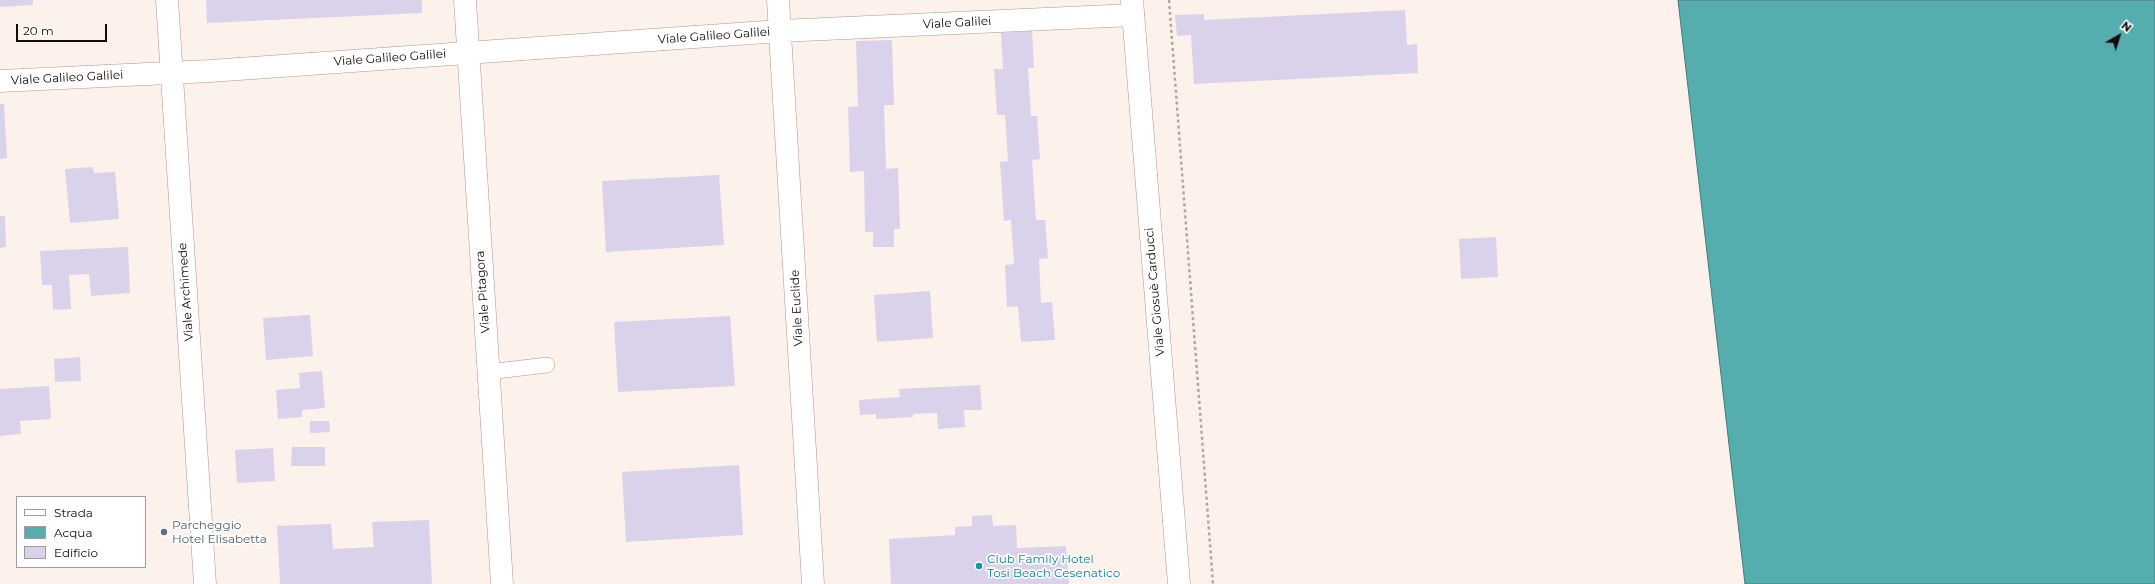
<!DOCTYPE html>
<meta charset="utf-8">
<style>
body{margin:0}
#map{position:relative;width:2155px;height:584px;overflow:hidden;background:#fcf1eb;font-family:Montserrat,sans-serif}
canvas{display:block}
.legend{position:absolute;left:16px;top:496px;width:130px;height:72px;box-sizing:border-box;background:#fff;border:1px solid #a19d9c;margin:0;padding:5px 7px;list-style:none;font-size:12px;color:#130b07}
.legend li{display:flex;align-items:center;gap:8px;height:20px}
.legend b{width:20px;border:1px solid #a19d9c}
.north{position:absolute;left:2099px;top:16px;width:40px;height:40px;-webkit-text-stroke:3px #fff;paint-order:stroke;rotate:39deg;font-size:11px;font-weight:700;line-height:16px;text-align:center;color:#130b07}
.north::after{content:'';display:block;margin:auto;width:14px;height:18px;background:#130b07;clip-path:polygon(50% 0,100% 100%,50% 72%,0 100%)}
.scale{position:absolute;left:16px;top:24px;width:91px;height:18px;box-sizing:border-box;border:2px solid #130b07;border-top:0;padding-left:5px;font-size:12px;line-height:14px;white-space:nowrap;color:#130b07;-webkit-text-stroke:3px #fff;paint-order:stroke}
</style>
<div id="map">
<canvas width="2155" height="584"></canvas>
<ul class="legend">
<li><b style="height:5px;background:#fff"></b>Strada</li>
<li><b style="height:11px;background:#56adae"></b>Acqua</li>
<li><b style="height:11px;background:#dad2eb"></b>Edificio</li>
</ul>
<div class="north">N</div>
<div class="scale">20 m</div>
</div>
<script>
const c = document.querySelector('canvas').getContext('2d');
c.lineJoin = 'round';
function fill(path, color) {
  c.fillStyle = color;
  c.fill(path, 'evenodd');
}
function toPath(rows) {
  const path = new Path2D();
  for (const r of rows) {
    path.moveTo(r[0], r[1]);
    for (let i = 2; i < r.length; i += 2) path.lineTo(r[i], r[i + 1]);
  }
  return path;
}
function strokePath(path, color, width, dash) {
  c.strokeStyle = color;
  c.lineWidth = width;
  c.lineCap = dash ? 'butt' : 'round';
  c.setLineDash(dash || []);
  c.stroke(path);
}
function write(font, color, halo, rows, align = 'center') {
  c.font = font + ' Montserrat,sans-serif';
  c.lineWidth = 3.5;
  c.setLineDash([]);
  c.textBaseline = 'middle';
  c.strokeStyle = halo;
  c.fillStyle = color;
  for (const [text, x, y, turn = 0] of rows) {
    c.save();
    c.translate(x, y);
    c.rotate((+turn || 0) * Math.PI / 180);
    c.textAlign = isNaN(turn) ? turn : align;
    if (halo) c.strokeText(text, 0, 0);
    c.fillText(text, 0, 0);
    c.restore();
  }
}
const water = toPath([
 [1678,0,2155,0,2155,584,1745,584,1678,0]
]);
const building = toPath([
 [0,0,33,0,33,5,0,7],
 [206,0,422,0,422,13,207,23],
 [1405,10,1407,45,1417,44,1418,73,1194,84,1191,35,1177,36,1175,15,1204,14,1204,20],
 [1032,31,1034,68,1028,68,1031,116,1037,116,1040,159,1032,160,1036,220,1045,220,1048,258,1039,259,1041,303,1052,302,1055,340,1021,342,1018,306,1007,307,1005,265,1014,264,1011,220,1004,221,1000,162,1008,161,1005,115,997,115,994,69,1003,69,1001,33],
 [892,40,894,105,884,105,886,169,898,168,900,229,894,229,894,247,873,247,873,232,865,232,864,171,850,172,848,107,858,106,856,41],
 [0,104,4,104,7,158,0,159],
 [93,167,94,173,115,172,119,219,70,223,65,169],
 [719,175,724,245,606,252,602,181],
 [0,216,5,216,6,247,0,248],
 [1496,237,1498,277,1461,279,1459,239],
 [128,247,130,293,91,296,89,274,69,275,71,309,53,310,52,285,42,285,40,251],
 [930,291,933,338,877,342,874,295],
 [310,315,313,356,266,360,263,318],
 [730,316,735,386,618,392,614,322],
 [80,357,81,381,55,382,54,359],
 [322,371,325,408,302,410,302,417,278,419,276,390,300,388,299,373],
 [980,385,982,410,964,410,965,427,938,429,937,413,913,414,913,417,876,419,876,414,860,415,859,400,900,397,899,389],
 [49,386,51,419,20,421,21,434,0,436,0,389],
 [310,421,329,421,330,432,310,433],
 [292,447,325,447,325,466,291,466],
 [273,448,275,481,237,483,235,450],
 [739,465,743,535,626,542,622,472],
 [992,515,993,526,1016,525,1017,548,1066,546,1069,584,891,584,889,539,955,535,955,527,972,526,972,516],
 [429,520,432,584,280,584,277,526,331,524,333,549,374,547,372,522]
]);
const path = toPath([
 [1169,0,1213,584]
]);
const service = toPath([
 [488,372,547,365]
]);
const minor = toPath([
 [167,0,205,584],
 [465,0,502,584],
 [778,0,813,584],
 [0,81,210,71,780,31,1133,15]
]);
const tertiary = toPath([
 [1132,0,1179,584]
]);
const markers = [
 [164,532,4,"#5c6f8a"],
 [979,566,4,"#0f9aa8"]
];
const streetNames = [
 ["Viale Galilei",957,23,-3],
 ["Viale Galileo Galilei",714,36,-4],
 ["Viale Galileo Galilei",390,58,-4],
 ["Viale Galileo Galilei",67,78,-3],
 ["Viale Archimede",186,292,-94],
 ["Viale Pitagora",483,292,-94],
 ["Viale Giosuè Carducci",1155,292,-95],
 ["Viale Euclide",797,308,-93]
];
const serviceNames = [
 ["Parcheggio",172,525],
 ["Hotel Elisabetta",172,539]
];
const cultureNames = [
 ["Club Family Hotel",987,559],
 ["Tosi Beach Cesenatico",987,573]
];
fill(water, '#56adae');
strokePath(water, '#427c7c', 1);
fill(building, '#dad2eb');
strokePath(service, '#af9689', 16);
strokePath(minor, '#af9689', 23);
strokePath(tertiary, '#af9689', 23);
strokePath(path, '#b1a7a1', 2.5, [3, 3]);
strokePath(service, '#fff', 15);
strokePath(minor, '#fff', 22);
strokePath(tertiary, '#fff', 22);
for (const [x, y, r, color] of markers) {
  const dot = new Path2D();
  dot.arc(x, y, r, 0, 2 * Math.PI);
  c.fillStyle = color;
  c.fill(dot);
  strokePath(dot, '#fff', 1.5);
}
write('12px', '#130b07', '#fff', streetNames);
write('12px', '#4e5e75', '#fff', serviceNames, 'left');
write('12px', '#0d838f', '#fff', cultureNames, 'left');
</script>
